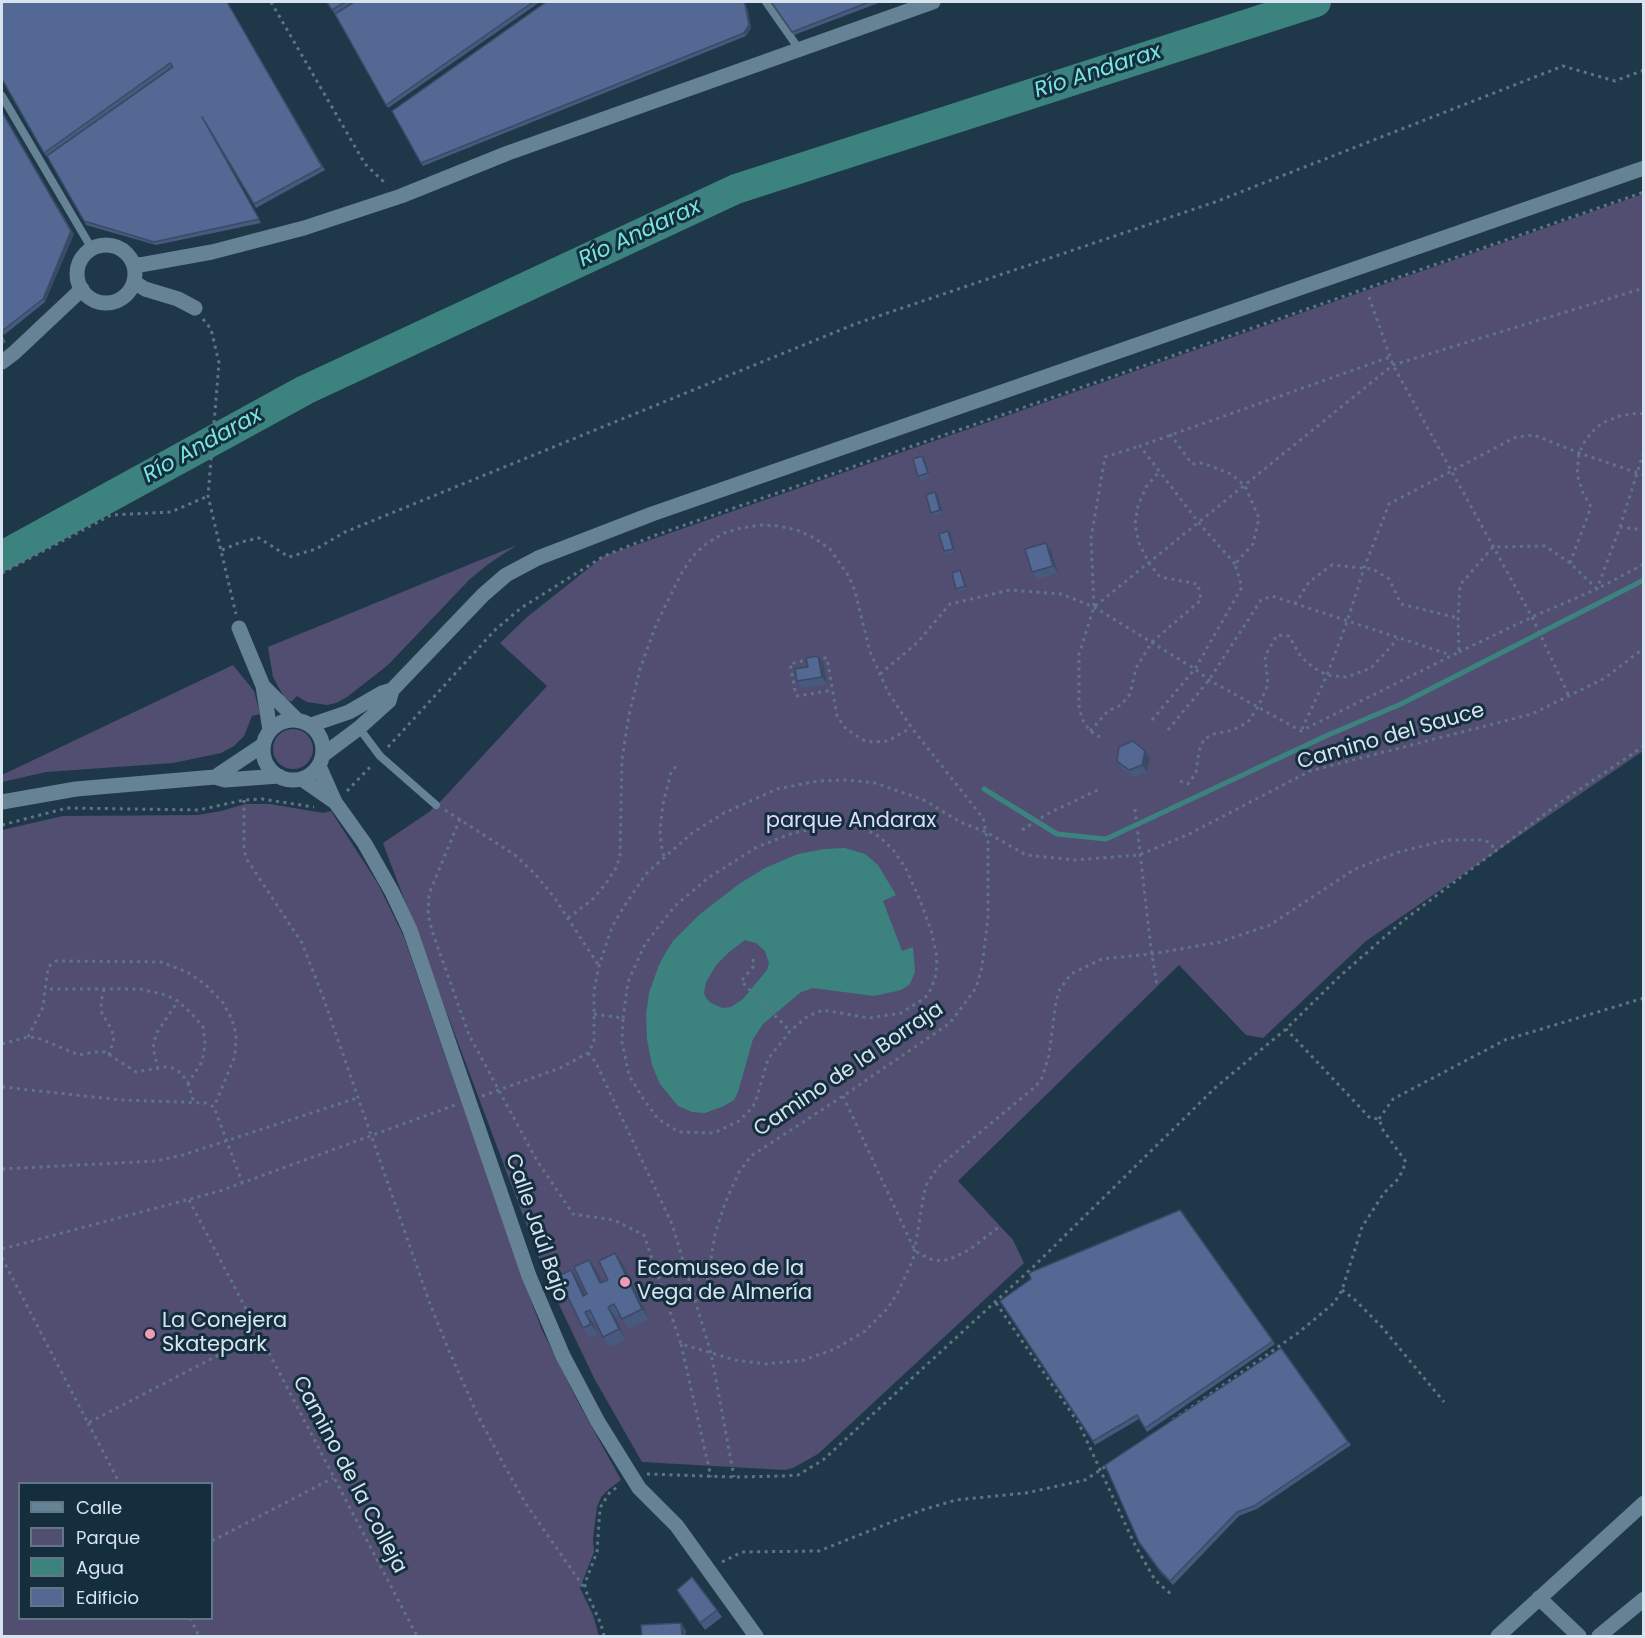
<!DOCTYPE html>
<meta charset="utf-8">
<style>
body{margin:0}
#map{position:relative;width:1645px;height:1638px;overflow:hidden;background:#1f3849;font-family:Poppins,sans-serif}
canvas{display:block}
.frame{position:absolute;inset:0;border:3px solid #d5e4ef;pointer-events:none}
.legend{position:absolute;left:18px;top:1482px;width:195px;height:138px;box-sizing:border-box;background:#142e3e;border:2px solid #617785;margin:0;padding:8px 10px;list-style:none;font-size:18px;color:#d5e4ef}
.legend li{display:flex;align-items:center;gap:12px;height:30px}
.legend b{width:30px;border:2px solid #617785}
</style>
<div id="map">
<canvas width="1645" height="1638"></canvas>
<div class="frame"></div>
<ul class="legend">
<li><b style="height:8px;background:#668295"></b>Calle</li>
<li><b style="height:16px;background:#514e71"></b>Parque</li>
<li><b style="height:16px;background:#3c837f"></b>Agua</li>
<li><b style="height:16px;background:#536993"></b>Edificio</li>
</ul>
</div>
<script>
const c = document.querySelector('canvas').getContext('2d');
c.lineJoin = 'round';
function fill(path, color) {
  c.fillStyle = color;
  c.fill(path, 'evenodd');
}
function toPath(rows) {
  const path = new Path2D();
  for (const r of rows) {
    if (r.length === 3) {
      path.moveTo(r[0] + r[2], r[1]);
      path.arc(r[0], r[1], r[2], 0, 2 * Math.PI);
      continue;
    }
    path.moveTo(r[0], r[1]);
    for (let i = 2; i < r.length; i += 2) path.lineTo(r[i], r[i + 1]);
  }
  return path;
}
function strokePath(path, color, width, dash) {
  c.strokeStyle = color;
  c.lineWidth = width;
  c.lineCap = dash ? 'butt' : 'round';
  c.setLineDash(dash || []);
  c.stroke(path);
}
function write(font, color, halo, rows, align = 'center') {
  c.font = font + ' Poppins,sans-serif';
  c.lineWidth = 6;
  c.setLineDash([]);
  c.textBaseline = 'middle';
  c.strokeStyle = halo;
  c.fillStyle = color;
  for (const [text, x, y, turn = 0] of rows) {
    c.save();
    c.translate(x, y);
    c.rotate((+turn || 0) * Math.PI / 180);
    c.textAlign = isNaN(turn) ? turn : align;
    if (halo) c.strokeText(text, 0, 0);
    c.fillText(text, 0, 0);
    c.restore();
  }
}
const green = toPath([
 [1643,194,1643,751,1366,941,1263,1038,1246,1035,1179,965,958,1181,1013,1240,1024,1263,818,1454,793,1468,785,1470,642,1462,594,1378,546,1277,383,843,429,812,442,800,547,686,500,643,526,618,604,556],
 [517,545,487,565,469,580,388,665,347,697,336,703,327,705,307,702,297,696,291,702,284,697,273,677,268,647],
 [233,665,254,691,260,714,252,716,244,736,234,746,221,753,173,763,46,772,2,782,2,775],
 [293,749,20],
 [245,804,270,804,324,813,331,811,378,884,404,937,519,1269,542,1330,577,1400,621,1480,609,1489,601,1497,597,1507,593,1539,594,1552,580,1588,593,1615,599,1636,2,1636,2,830,63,816,198,815,221,811],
 [20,1484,212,1484,212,1618,20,1618]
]);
const water = toPath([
 [845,848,865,854,878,865,896,895,883,901,902,951,913,947,915,972,910,984,901,990,874,996,813,988,801,992,763,1024,753,1039,738,1092,734,1100,724,1106,705,1113,692,1112,678,1106,660,1084,652,1065,647,1039,646,1015,649,993,659,965,666,952,673,941,699,915,739,884,765,868,798,854,824,849],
 [745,940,756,943,765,951,769,963,767,970,743,999,731,1007,722,1008,711,1003,706,998,704,993,706,982,716,965,729,952]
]);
const stream = toPath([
 [984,789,1057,834,1106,839,1328,735,1401,704,1644,580]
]);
const river = toPath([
 [2,556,305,390,736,189,1316,2]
]);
const path = toPath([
 [271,2,365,164,386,184],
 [1369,297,1393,365,1532,617,1569,696],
 [203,319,211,329,219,363,208,496,236,614],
 [1620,527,1644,451],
 [222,550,241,542,259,538,289,557,316,549,345,532,855,324,1215,202,1563,66,1615,81,1644,70],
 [1570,563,1591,507,1583,493,1577,474,1579,453,1585,441,1593,431,1602,423,1620,416,1637,413,1644,414],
 [1235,564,1199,523,1140,446,1390,357],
 [2,573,111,515,171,512,208,496],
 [1295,604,1309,582,1332,565,1373,569,1389,579,1401,604,1458,618],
 [1094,606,1091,538,1105,457,1140,446],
 [1459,652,1532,617,1597,589,1620,527,1644,530],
 [816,658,827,658,837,716,846,729,863,740,872,742,888,741,907,730],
 [810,659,790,664,796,695,798,696,833,690],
 [880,674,917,643,950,604,1010,590,1061,594,1094,607,1195,669,1209,680,1301,731,1459,652,1458,618,1460,585,1493,547,1545,546,1570,563,1597,589,1644,564],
 [1152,720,1195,669,1242,587,1235,564,1253,544,1259,518,1245,486,1231,474,1203,463,1192,464,1170,434],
 [1302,729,1327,675,1347,622,1364,568,1389,504,1516,437,1534,435,1579,453,1644,475],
 [1168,730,1209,680,1261,600,1272,596,1451,655],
 [1090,731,1108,711,1121,705,1130,694,1136,668,1152,642,1201,600,1198,584,1160,577,1149,563,1139,543,1135,524,1138,506,1146,487,1159,472],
 [1100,737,1090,731,1082,719,1079,706,1079,654,1094,607,1393,365,1644,288],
 [388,747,495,630,521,608,604,556,656,535,1644,192],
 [1180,781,1188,784,1196,773,1199,751,1204,739,1214,734,1233,730,1248,722,1258,707,1268,685,1265,656,1277,635,1289,636,1301,657,1314,668,1327,675,1347,677,1371,668,1398,639],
 [347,791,372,765],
 [244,800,244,847,246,858,302,943,323,997,430,1304,447,1346,477,1414,504,1465,526,1504,585,1589],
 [1135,809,1151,948,1157,986],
 [445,810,515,855,535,874,554,897,599,966],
 [460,819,429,894,428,914,432,931,469,1035,536,1159,573,1214,614,1220,644,1235,681,1344,735,1360,766,1364,804,1360,835,1349,865,1331,888,1308,898,1292,913,1260,924,1193,927,1184,937,1168,1036,1086,1042,1078,1049,1055,1056,1001,1060,989,1071,974,1102,959,1152,954,1220,942,1270,925,1355,869,1399,852,1447,840,1481,840,1489,842,1496,850],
 [2,825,67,808,199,810,244,800,262,799,314,807],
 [1022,830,1047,814,1100,789],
 [664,856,661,844,660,829,663,804,671,772,678,764],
 [568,918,592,900,607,882,616,868,620,856,622,759,629,715,640,669,656,625,681,574,693,556,706,544,724,533,741,528,761,525,778,526,797,530,814,538,830,549,848,575,855,591,870,652,888,692,911,727,983,818,988,843,988,918,982,967,976,988,950,1023,843,1096,751,1156,739,1172,725,1203,715,1234,706,1289,702,1296,697,1301],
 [753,959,754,966,741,981,790,1031],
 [104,989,101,1002,102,1014,111,1028,114,1038,109,1055],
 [594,1014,623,1018,622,1042,629,1075,642,1097,658,1119,679,1132,714,1133,739,1121,752,1108,756,1100,768,1059,790,1031,808,1016,823,1010,869,1018,901,1013,925,998,931,989,936,975,937,958,932,933,920,900,906,869,894,851,880,837,865,829,849,826,827,826,793,833,757,847,708,878,675,906,645,944,628,982,623,1018],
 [28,1037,43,1007,48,967,56,961,161,962,187,972,205,984,223,1003,232,1019,236,1035,235,1056,214,1107],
 [2,1044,28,1037,38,1038,79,1055,93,1052,105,1052,136,1072,164,1067,172,1068,181,1073,188,1083,202,1062,205,1044,203,1027,192,1014,178,1001,166,995,140,989,45,989],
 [588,1053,595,1061,672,1224,711,1353,734,1477],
 [158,1069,153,1048,156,1034,178,1001],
 [188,1083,194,1103],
 [2,1087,122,1100,206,1103,214,1107,242,1182],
 [482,1096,560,1068,588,1053,594,1042,594,991,599,966,612,927,623,908,646,874,692,833,724,813,777,789,818,781,846,780,875,783,924,800,960,822,986,832,1026,855,1075,860,1139,855,1187,835,1310,771,1532,714,1605,678,1644,648],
 [843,1096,915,1251,930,1259,941,1261,950,1259,969,1250,1000,1226],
 [1379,1119,1393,1099,1505,1040,1644,998],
 [2,1169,156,1161,183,1155,357,1098],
 [189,1200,417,1636],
 [2,1249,220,1191,455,1105],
 [2,1258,88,1423,259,1334],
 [1342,1290,1354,1299,1381,1326,1444,1402],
 [996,1303,1079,1424,1135,1545,1155,1580,1172,1595],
 [681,1344,711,1477],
 [1173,1420,1298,1333,1334,1303,1342,1290,1362,1227,1384,1193,1399,1178,1406,1162,1383,1130,1379,1119,1370,1118,1286,1029],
 [88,1423,120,1484],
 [647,1474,734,1477,783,1476,798,1475,823,1460,1032,1268,1216,1087,1286,1029,1340,976,1404,920,1558,804,1644,746],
 [212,1541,333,1478],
 [722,1562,742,1552,819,1551,922,1510,956,1500,1026,1493,1085,1480,1108,1465],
 [190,1618,199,1636],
 [604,1636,601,1624,585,1589,585,1583,597,1552,600,1508,610,1492,619,1486]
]);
const service = toPath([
 [766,2,799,49],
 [2,96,92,249],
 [359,728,380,756,436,805]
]);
const minor = toPath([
 [106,274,29],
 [134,264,140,265,212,252,304,228,401,196,508,153,933,2],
 [134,282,145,289,178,299,195,308],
 [2,362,14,353,82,289],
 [239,628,263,686,270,730],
 [263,686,296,719],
 [293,750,30],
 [311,725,349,712,382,693,392,690],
 [323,755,359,728,389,701,392,690,483,595,506,575,538,558,652,514,1644,168],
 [319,766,335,802,365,844,392,892,410,930,529,1276,563,1356,598,1422,639,1488,677,1526,756,1636],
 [215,777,263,745],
 [302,779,335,802],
 [2,802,76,789,215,777,225,780,279,776],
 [1539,1598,1579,1636],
 [1498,1636,1644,1503],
 [1599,1636,1644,1599]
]);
const wall = toPath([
 [227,2,325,170,256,208,210,130,261,223,156,245,86,225,84,221,173,67,173,66,46,156,44,153],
 [327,2,353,2,335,14],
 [354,2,540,2,388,108,386,105],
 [771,2,881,2,794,35],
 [747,7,751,28,746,36,423,166,421,163],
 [74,234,45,302,4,335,2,330],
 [2,335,6,342,2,344],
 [922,456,925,460,930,477,921,480,918,476],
 [938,496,943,513,933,516,931,513],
 [948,531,951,535,955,553,946,555,944,551],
 [1046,543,1051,550,1058,573,1037,579,1032,572],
 [962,574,967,589,959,592,956,589],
 [823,662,827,684,802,688,797,681],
 [1145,751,1150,758,1147,772,1134,777,1122,768,1117,761],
 [1180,1210,1275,1344,1147,1432,1139,1419,1095,1445,1000,1301],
 [615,1253,623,1264,649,1319,629,1329,620,1315,615,1317,626,1340,610,1347,603,1337,595,1321,593,1323,598,1334,590,1338,583,1328,571,1270,578,1280,585,1295,587,1294,596,1270,602,1282,608,1280],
 [1281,1348,1351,1445,1257,1509,1239,1516,1173,1585,1160,1572,1139,1542],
 [677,1590,717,1610,722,1617,705,1630]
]);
const shadedWall = toPath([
 [745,4,747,7,751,28,746,36,744,33],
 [2,111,74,234,45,302,43,299],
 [922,456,925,460,930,477,928,473],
 [935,492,938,496,943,513,940,510],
 [948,531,951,535,955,553,953,549],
 [1046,543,1051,550,1058,573,1053,566],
 [960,570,962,574,967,589,965,586],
 [818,656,823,662,827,684,822,677],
 [1145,751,1150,758,1147,772,1142,765],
 [615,1253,623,1264,649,1319,642,1309],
 [589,1260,596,1270,608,1294,600,1283],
 [571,1270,578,1280,591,1307,583,1296],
 [608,1307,615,1317,626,1340,619,1329],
 [585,1312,593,1323,598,1334,591,1324],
 [681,1623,686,1630,686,1636,682,1636]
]);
const building = toPath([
 [2,2,227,2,322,167,254,204,202,117,259,219,154,242,84,221,47,156,173,67,170,63,44,153,2,79,2,2],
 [327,2,345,2,332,10,327,2],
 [354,2,533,2,386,105,335,14,354,2],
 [546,2,743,2,745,4,749,25,744,33,421,163,392,111,546,2],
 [771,2,869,2,792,32,771,2],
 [2,112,71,231,43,299,2,331,2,112],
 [922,456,928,473,918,476,913,459,922,456],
 [935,492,940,510,931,513,926,495,935,492],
 [948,531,953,549,944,551,939,534,948,531],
 [1046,543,1053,566,1032,572,1025,549,1046,543],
 [960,570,965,586,956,589,952,573,960,570],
 [818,656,822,677,797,681,795,669,808,667,806,658,818,656],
 [1133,741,1145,751,1142,765,1129,770,1117,761,1119,747,1133,741],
 [1180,1210,1273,1341,1145,1428,1137,1415,1093,1441,1000,1301,1031,1279,1029,1273,1180,1210],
 [615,1253,642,1309,622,1319,614,1304,608,1307,619,1329,603,1337,590,1310,585,1312,591,1324,583,1328,558,1276,571,1270,583,1296,587,1294,574,1267,589,1260,600,1283,608,1280,599,1261,615,1253],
 [1281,1348,1348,1442,1254,1506,1237,1512,1170,1581,1158,1568,1139,1542,1105,1465,1281,1348],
 [692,1577,717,1610,700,1623,677,1590,692,1577],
 [681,1623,682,1636,642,1636,641,1625,681,1623]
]);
const markers = [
 [625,1282,6,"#f19ab3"],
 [150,1334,6,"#f19ab3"]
];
const streetNames = [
 ["Camino del Sauce",1391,737,-16],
 ["Camino de la Borraja",849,1070,-34],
 ["Calle Jaúl Bajo",536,1228,71],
 ["Camino de la Colleja",349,1475,62]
];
const parkNames = [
 ["parque Andarax",851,822]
];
const poiNames = [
 ["Ecomuseo de la",637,1270],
 ["Vega de Almería",637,1294],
 ["La Conejera",162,1322],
 ["Skatepark",162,1346]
];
const waterNames = [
 ["Río Andarax",1098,72,-18],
 ["Río Andarax",640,234,-25],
 ["Río Andarax",203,446,-29]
];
fill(green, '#514e71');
fill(water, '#3c837f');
strokePath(stream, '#3c837f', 5);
strokePath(river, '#3c837f', 30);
strokePath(path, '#5f7583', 3, [3, 4.5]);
strokePath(service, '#668295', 8);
strokePath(minor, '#668295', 15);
fill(wall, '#475a7e');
fill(shadedWall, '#3a4a67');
fill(building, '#536993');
strokePath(building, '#3a4a67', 1.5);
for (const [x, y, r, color] of markers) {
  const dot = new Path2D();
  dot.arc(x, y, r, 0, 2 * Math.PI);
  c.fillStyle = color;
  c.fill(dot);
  strokePath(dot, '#142e3e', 2);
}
write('21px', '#d5e4ef', '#142e3e', streetNames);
write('21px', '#dedcfa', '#142e3e', parkNames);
write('21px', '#d5e4ef', '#142e3e', poiNames, 'left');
write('italic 22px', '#78e6de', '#142e3e', waterNames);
</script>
